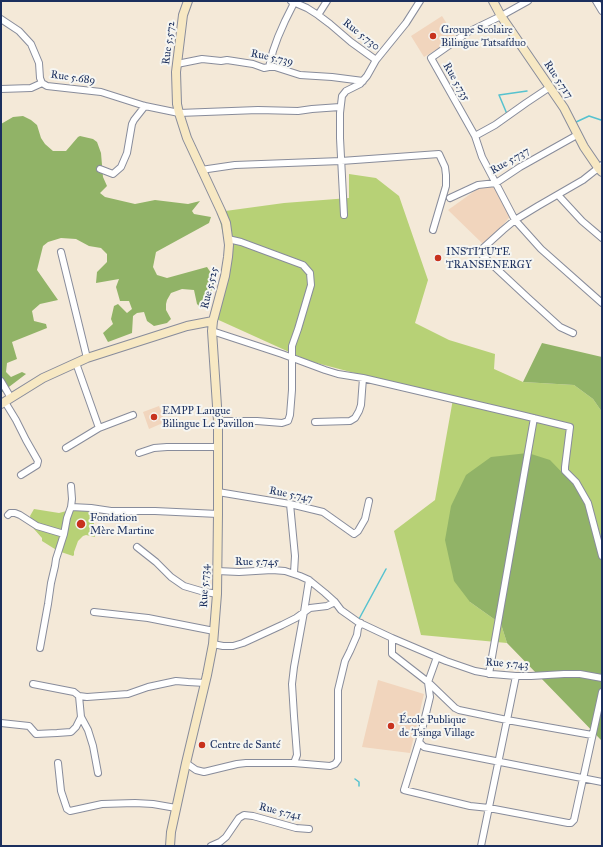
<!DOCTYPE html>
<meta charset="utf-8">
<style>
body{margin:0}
#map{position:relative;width:603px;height:847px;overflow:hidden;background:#f4e9d8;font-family:"IM FELL Great Primer",serif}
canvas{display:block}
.frame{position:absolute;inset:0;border:2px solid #1b2f5e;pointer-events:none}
</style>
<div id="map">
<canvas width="603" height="847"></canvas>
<div class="frame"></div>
</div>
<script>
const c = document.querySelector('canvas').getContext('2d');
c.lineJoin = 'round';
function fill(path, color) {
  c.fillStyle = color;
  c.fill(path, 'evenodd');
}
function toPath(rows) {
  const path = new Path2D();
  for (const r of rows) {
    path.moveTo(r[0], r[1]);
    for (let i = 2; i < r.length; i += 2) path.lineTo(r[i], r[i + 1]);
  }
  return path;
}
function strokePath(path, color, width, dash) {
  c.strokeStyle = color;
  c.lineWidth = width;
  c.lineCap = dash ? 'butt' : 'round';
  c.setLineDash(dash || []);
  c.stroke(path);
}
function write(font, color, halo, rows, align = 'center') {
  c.font = font + ' "IM FELL Great Primer",serif';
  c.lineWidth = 4;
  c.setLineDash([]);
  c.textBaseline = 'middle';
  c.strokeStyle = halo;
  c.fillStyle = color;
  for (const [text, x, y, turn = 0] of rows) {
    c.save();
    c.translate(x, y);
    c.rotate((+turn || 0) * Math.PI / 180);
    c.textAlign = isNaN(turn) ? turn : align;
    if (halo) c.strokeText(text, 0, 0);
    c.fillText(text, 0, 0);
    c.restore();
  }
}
const built = toPath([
 [442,16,456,38,424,57,411,36],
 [490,180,513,213,485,246,448,210],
 [159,406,165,422,149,429,143,412],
 [378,680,424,694,410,753,362,747]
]);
const green = toPath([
 [349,174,376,178,399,196,428,280,415,323,449,340,495,354,494,369,523,382,574,385,593,399,602,412,602,550,470,602,501,624,507,643,421,635,394,531,435,500,453,399,309,361,212,317,222,286,226,248,218,212,284,203,349,198],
 [34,509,59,513,74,509,93,512,95,537,86,535,83,536,78,541,74,552,74,555,73,556,58,551,42,541,42,538,34,529,30,516]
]);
const forest = toPath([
 [23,116,31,120,37,125,41,138,45,144,53,151,66,151,78,137,80,136,93,139,97,142,101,153,103,177,107,186,100,193,105,197,135,204,155,200,188,204,200,201,192,211,194,214,211,217,209,223,156,252,153,267,157,275,167,278,207,267,213,276,213,287,208,301,204,307,201,308,197,304,194,290,182,289,171,293,167,300,166,304,166,310,171,319,167,323,154,326,147,321,144,312,137,313,133,316,132,333,108,342,103,333,113,324,111,319,114,306,118,304,127,313,132,309,129,301,120,301,116,287,119,279,96,283,97,272,107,262,107,254,101,248,89,246,76,239,61,238,48,242,43,246,37,270,58,300,40,304,32,311,34,321,46,324,47,328,12,342,17,359,7,363,6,372,11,377,22,372,26,374,1,393,1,124,13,117],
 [542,343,602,357,602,412,593,399,574,385,523,382],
 [528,453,550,460,576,487,591,514,602,550,602,741,507,643,501,624,470,602,454,581,445,540,451,506,466,475,491,457]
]);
const stream = toPath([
 [303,3,304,1],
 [507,114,499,95,527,91],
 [574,123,589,116,601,120],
 [359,619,386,569],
 [355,779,359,782,359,786]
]);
const street = toPath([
 [291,1,307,8,318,15,330,24,351,42,376,60,406,23,420,1],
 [528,1,501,16,468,32,431,58,475,136,495,125,526,103,550,87],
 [596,1,602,11],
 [318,15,327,1],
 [1,19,19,31,31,44,39,63,40,78,42,83,47,86,101,92,145,106,179,113,258,110,298,111,312,109,340,107],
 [177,64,202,59,221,61,227,60,253,64,264,68,269,67,275,67,300,75,332,77,363,81],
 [269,67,273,51,278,37,285,21,293,5,292,1],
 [1,89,31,88,42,83],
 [475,136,482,157,515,220,541,249,602,303],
 [100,169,113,174,121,167,127,153,132,124,134,120,145,106],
 [201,170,235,165,341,161,439,154,445,167,446,175,446,186,433,230],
 [558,195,582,221,602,238],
 [450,198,478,185,496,183,520,167,577,135],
 [344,215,340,138,340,113,342,96,346,91,360,84,367,76,376,60],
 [61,252,87,358],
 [212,331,282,354,325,370,338,374,363,378,521,415,570,427,565,467,565,471,576,482,588,503,602,556],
 [573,333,560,327,528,298,483,256,481,253,482,249,503,230,515,220,538,206,583,180,602,165],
 [76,363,99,428],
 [1,381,11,398],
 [5,402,16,420,26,440,38,461,37,465,21,475],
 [218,421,257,421,282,423,288,421,290,415,292,390,292,346,298,329,311,285,310,273,303,265,241,242,228,239],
 [315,422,350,421,355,418,359,411,361,405,363,378],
 [66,448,99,428,133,415],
 [139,453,154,448,167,447,218,447],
 [218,492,290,504,323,512,354,534,358,531,365,519,369,501],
 [290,504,295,556,294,573],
 [71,507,91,508,111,511,155,511,218,514],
 [8,515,10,513,15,513,20,515,37,526,64,534],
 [137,547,156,562,171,577,184,586,201,591,217,594],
 [217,571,239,572,272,570,285,571,300,576,309,580,325,593,335,602,341,610,358,622,392,638,446,661,475,671,492,674,516,676,531,676,564,674,580,674,602,678],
 [94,612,148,618,214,631],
 [392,638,392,654,428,682,455,708,459,710,507,720,592,735],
 [213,644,223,646,233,646,243,643,282,625,296,618,310,608,327,606,335,602],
 [40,648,48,604,51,583,55,566,56,559,64,534,67,518,71,507,72,499,71,486],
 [437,657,428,682,430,697,419,742,424,747,602,782],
 [489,674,534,418],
 [33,684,74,692,79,696,87,697,128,694,148,687,176,681,188,682,205,683],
 [79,696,81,717,88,730,93,746,98,773],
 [1,723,29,726,36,734,57,733,71,732,76,727,81,717],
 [419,742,404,790,470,806,489,808,568,823,571,823,574,820,602,692],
 [58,763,61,791,67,809,70,811,102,804,135,803,153,804,176,808],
 [186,763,196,770,204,772,237,764,246,763,294,763,297,755,294,716,292,684,294,667,304,612,309,580],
 [294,763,330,766,335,764,338,760,338,690,345,661,350,651,357,635,358,628,361,623],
 [211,846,220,842,226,837,239,818,244,815,253,816,296,828,309,829],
 [481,846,507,720,516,676]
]);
const secondary = toPath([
 [493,1,501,16,564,108,584,147,599,169,602,172],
 [1,404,43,378,87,358,187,326,213,321,225,276,228,257,229,245,226,223,221,211,187,138,179,113,177,104,176,72,183,15,188,1],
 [170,846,171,832,186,763,207,675,213,644,217,594,218,514,218,421,212,331,213,321]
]);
const markers = [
 [433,36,4,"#c8321e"],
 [438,258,4,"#c8321e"],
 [154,417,4,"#c8321e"],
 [81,524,5,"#c8321e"],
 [391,726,4,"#c8321e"],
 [202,745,4,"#c8321e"]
];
const poiNames = [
 ["Groupe Scolaire",441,30],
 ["Bilingue Tatsafduo",441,43],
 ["INSTITUTE",446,252],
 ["TRANSENERGY",446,265],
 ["EMPP Langue",162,411],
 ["Bilingue Le Pavillon",162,424],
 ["Fondation",90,518],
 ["Mère Martine",90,531],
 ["École Publique",399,720],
 ["de Tsinga Village",399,733],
 ["Centre de Santé",210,745]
];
const streetNames = [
 ["Rue 5.730",361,35,38],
 ["Rue 5.572",169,43,-83],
 ["Rue 5.739",272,58,12],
 ["Rue 5.689",73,78,8],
 ["Rue 5.717",558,80,56],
 ["Rue 5.735",456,82,60],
 ["Rue 5.737",510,161,-30],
 ["Rue 5.525",210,288,-76],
 ["Rue 5.747",291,495,11],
 ["Rue 5.745",257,562],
 ["Rue 5.734",205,586,-88],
 ["Rue 5.743",507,664,4],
 ["Rue 5.741",280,812,14]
];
fill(built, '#f1d5bd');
fill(green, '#b7d176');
fill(forest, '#91b367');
strokePath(stream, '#56c2cf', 1.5);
strokePath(street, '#888c9b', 8);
strokePath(secondary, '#888c9b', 10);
strokePath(street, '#fff', 6);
strokePath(secondary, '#f7e8c3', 8);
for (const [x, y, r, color] of markers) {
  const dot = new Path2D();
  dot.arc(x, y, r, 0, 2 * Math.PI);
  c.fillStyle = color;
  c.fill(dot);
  strokePath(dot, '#f6f6f2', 1.5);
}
write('11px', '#1b2f5e', '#f6f6f2', poiNames, 'left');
write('11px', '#1b2f5e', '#f6f6f2', streetNames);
</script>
